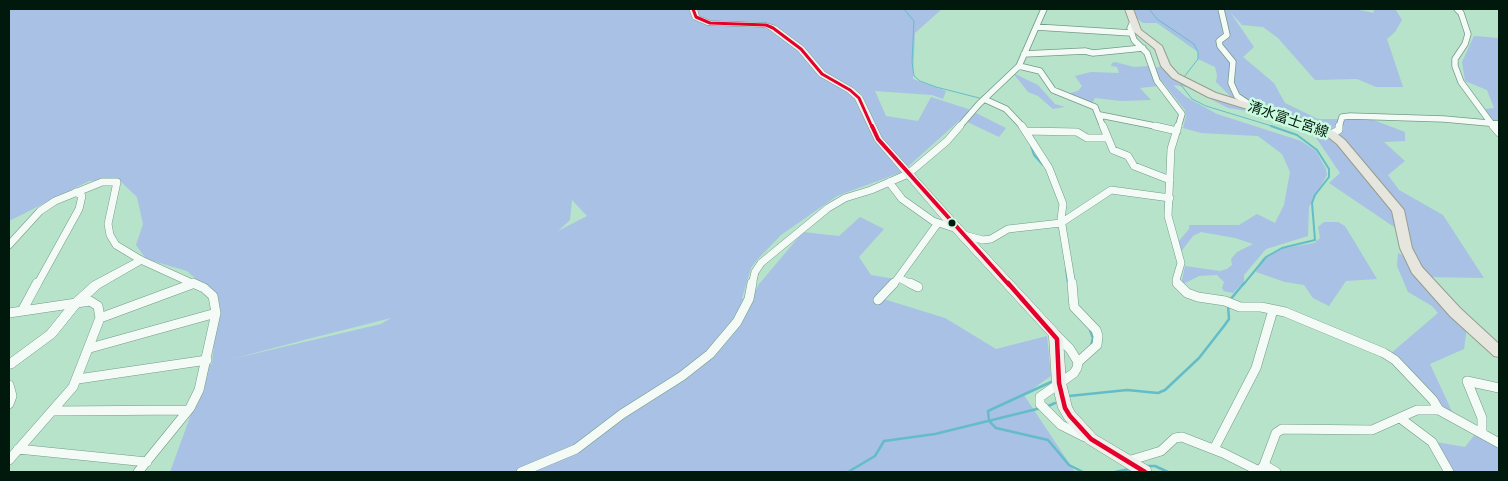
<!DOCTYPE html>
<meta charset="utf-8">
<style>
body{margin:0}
#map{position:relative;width:1508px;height:481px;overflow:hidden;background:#b6e3ca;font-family:"Fira Sans",sans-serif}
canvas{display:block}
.frame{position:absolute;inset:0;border:10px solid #01190d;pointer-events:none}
</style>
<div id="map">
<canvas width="1508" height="481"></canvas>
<div class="frame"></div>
</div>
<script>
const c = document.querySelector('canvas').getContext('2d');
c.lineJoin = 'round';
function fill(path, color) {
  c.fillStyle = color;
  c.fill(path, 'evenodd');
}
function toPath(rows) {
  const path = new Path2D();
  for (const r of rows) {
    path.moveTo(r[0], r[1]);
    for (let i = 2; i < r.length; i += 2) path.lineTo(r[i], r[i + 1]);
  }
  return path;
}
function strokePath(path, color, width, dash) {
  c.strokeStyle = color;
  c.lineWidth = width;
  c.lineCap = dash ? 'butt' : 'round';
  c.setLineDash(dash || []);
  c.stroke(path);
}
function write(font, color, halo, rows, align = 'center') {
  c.font = font + ' "Fira Sans","Noto Sans JP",sans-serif';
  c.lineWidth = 5;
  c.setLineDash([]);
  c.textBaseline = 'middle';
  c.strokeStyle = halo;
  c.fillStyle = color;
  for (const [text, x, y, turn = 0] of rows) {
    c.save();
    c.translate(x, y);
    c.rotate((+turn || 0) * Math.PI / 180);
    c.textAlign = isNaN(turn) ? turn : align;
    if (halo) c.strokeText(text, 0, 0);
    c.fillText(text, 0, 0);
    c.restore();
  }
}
const green = toPath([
 [9,9,942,9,915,33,913,79,946,91,943,99,932,95,875,91,886,116,918,121,931,97,968,109,1006,128,999,137,961,119,902,172,837,196,781,235,757,260,751,268,742,298,749,303,759,284,803,232,839,236,860,217,884,229,859,257,871,275,895,279,877,297,945,318,996,349,1047,336,1051,376,1024,395,1075,472,170,472,209,365,212,364,218,299,187,271,146,259,136,245,143,224,137,197,118,179,89,181,9,221],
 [572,200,587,216,558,231,570,220],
 [391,318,381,324,232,359,308,339],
 [1132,9,1355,9,1374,13,1373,9,1398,9,1396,10,1402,20,1395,32,1387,39,1403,87,1376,87,1357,79,1315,80,1278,38,1263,27,1242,25,1230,12,1254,47,1243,57,1274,83,1285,103,1318,119,1371,119,1405,132,1405,141,1384,142,1405,161,1388,175,1399,190,1443,215,1484,278,1427,277,1403,233,1329,183,1340,173,1310,129,1269,110,1234,100,1216,82,1217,75,1215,67,1198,59,1198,52,1157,23,1143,23,1135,17],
 [1474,36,1499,38,1499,122,1494,121,1485,109,1494,108,1487,90,1465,81,1462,62],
 [1115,62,1134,67,1149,66,1159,86,1140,88,1151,100,1121,101,1095,98,1091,105,1066,94,1078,91,1082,86,1075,76,1091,72,1119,73,1117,67,1111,66,1112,63],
 [1162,66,1173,78,1258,113,1228,108,1187,87,1173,85,1186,97,1217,114,1301,141,1316,151,1326,169,1327,175,1309,207,1308,236,1266,249,1244,275,1244,281,1233,293,1224,291,1222,288,1224,282,1217,275,1199,276,1181,285,1185,266,1220,271,1227,269,1232,265,1231,259,1237,252,1253,244,1235,238,1201,232,1193,236,1180,253,1178,242,1189,229,1189,225,1239,225,1257,214,1275,223,1284,205,1290,172,1282,154,1258,136,1201,133,1183,128,1186,116,1185,110,1156,74,1155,68],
 [1013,73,1038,85,1055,104,1065,107,1053,109,1038,96,1028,92],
 [1324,222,1338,222,1345,226,1377,279,1346,281,1329,306,1313,298,1304,285,1285,282,1256,272,1262,259,1280,249,1314,243,1320,238,1318,227],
 [1398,253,1405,257,1426,289,1467,327,1464,349,1430,364,1455,418,1390,354,1438,313,1432,306,1408,292,1397,266],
 [1476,433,1499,444,1499,472,1449,472,1436,442,1465,447]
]);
const streamFar2 = toPath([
 [904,9,914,21,912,62,914,76,920,81,936,87,983,99],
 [1149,9,1157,19,1194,44,1198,52,1198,59,1184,77],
 [1181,85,1192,99,1206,106,1275,127]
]);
const streamFar1 = toPath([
 [1031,146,1034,155,1043,165],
 [1066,269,1068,284],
 [1243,285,1266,257,1282,248,1315,240,1312,203,1315,195,1329,177,1329,169,1317,150,1297,135,1271,126]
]);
const stream = toPath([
 [1230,300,1244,283],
 [1090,330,1093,338,1091,346],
 [1051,382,988,411,989,421,996,428,1048,440,1069,465,1083,472],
 [1069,396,1127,390,1158,393,1165,390,1199,358,1224,326,1229,319,1228,305],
 [1046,407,1055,403],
 [1147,466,1155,466,1168,472],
 [848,472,875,456,884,441,935,434,1041,408],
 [1115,472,1130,469]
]);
const minorFar2 = toPath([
 [1221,9,1227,35,1219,41,1220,46,1233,62,1231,83,1237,96,1255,108],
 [1457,9,1461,13,1468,34,1465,44,1455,59,1455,66,1461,82,1494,127],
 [1133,22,1130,28,1134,40,1147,53,1157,81,1182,114,1178,127],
 [1036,27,1131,33],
 [1024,54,1085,51,1093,53,1143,48],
 [1019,66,1040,71,1053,90,1095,107,1103,127],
 [984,99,1006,109,1023,127],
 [1100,115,1160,127],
 [959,127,979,104,1019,66,1044,9],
 [1339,127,1342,117,1350,116,1444,119,1499,124]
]);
const minorFar1 = toPath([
 [1022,126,1049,168,1063,204,1061,219,1072,285],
 [1103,126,1113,150,1128,156,1134,166,1170,180],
 [1155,126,1177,131],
 [1493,126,1499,133],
 [1026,131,1077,132,1087,138,1108,138],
 [1331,134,1339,130,1339,126],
 [889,182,902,199,933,221,957,229],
 [964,235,983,240,991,239,1008,229,1061,223,1111,190,1170,198],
 [9,245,40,211,55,201,102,182,117,182,108,224,110,235,116,245,141,260,196,285],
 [899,278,913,285],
 [37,285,79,209,82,196,76,192],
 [752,285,755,272,761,263,828,208,845,198,871,190,908,174,947,141,960,126],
 [893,285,938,223],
 [1178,285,1176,280,1181,263,1168,216,1171,149,1178,126]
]);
const minor = toPath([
 [910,283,918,287],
 [1072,283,1074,307,1096,330,1098,336,1097,345,1078,362],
 [1177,283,1187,293,1198,297,1225,301,1240,307,1261,307,1285,312,1384,353,1395,360,1433,400,1439,410],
 [878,300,894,283],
 [22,311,37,283],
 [9,313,90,301,98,306,100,318,73,387,9,460],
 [100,318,192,284],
 [1055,334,1070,349,1078,362,1077,368,1074,373,1040,397,1040,404,1061,425,1085,437],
 [90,348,216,313],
 [78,379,207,360],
 [9,385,12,396,9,404],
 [53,411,188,410],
 [1400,418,1432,442,1449,472],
 [1482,432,1482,418,1467,381,1499,388],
 [18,449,147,462],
 [1214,449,1256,368,1273,310],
 [1128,461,1161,451,1175,438,1182,437,1223,453,1259,471],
 [1264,465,1276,472],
 [138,472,190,408,199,390,216,313,213,296,204,288,193,283],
 [521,472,576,449,622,414,682,376,710,354,737,322,749,299,752,283],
 [1259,472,1264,465,1276,433,1282,429,1372,430,1417,410,1439,410,1499,443]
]);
const tertiary = toPath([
 [141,256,146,260,145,262,100,288,80,306,55,337,13,368,9,369,9,359,47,331,72,300,92,282,141,256]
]);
const secondary = toPath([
 [689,9,697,9,699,16,711,21,766,23,776,26,804,47,825,72,853,88,862,96,882,138,954,218,1058,330,1063,339,1066,383,1072,407,1075,412,1096,435,1150,467,1152,472,1133,472,1086,443,1065,420,1058,408,1052,383,1049,336,946,224,875,141,855,99,847,92,819,76,798,51,770,30,765,27,707,25,693,19,689,9]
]);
const primary = toPath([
 [1125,9,1133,9,1141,30,1162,46,1170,65,1178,74,1216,93,1314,123,1335,132,1345,140,1404,210,1412,248,1422,267,1460,308,1499,344,1499,357,1494,356,1450,316,1412,273,1400,248,1392,211,1337,144,1327,136,1306,127,1208,97,1172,78,1161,66,1155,49,1133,31,1125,9]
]);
const bus1Far2 = toPath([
 [693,9,696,17,710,23,766,25,773,28,801,49,822,74,850,90,859,98,872,127]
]);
const bus1Far1 = toPath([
 [872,126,878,139,1009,285]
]);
const bus1 = toPath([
 [1008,283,1057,339,1059,383,1065,408,1070,416,1091,439,1145,472]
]);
const markers = [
 [952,223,4.5,"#01190d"]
];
const streetNames = [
 ["清水富士宮線",1288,120,19]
];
fill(green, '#a9c1e4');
strokePath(streamFar2, '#65bcc9', 1);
strokePath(streamFar1, '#65bcc9', 2);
strokePath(stream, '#65bcc9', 2.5);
strokePath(minorFar2, '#759a87', 7);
strokePath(minorFar1, '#759a87', 8);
strokePath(minor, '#759a87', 10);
strokePath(tertiary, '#759a87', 1);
strokePath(secondary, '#759a87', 1);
strokePath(primary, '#969e8d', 2);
strokePath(minorFar2, '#f4fbf7', 5.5);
strokePath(minorFar1, '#f4fbf7', 7);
strokePath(minor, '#f4fbf7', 9);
fill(tertiary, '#f4fbf7');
fill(secondary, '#edf0eb');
fill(primary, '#e6e6df');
strokePath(bus1Far2, '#e4002b', 3);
strokePath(bus1Far1, '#e4002b', 4);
strokePath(bus1, '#e4002b', 4.5);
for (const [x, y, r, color] of markers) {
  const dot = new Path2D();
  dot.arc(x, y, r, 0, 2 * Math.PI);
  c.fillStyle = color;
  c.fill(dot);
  strokePath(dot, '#cbfbdf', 2);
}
write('14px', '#01190d', '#cbfbdf', streetNames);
</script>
